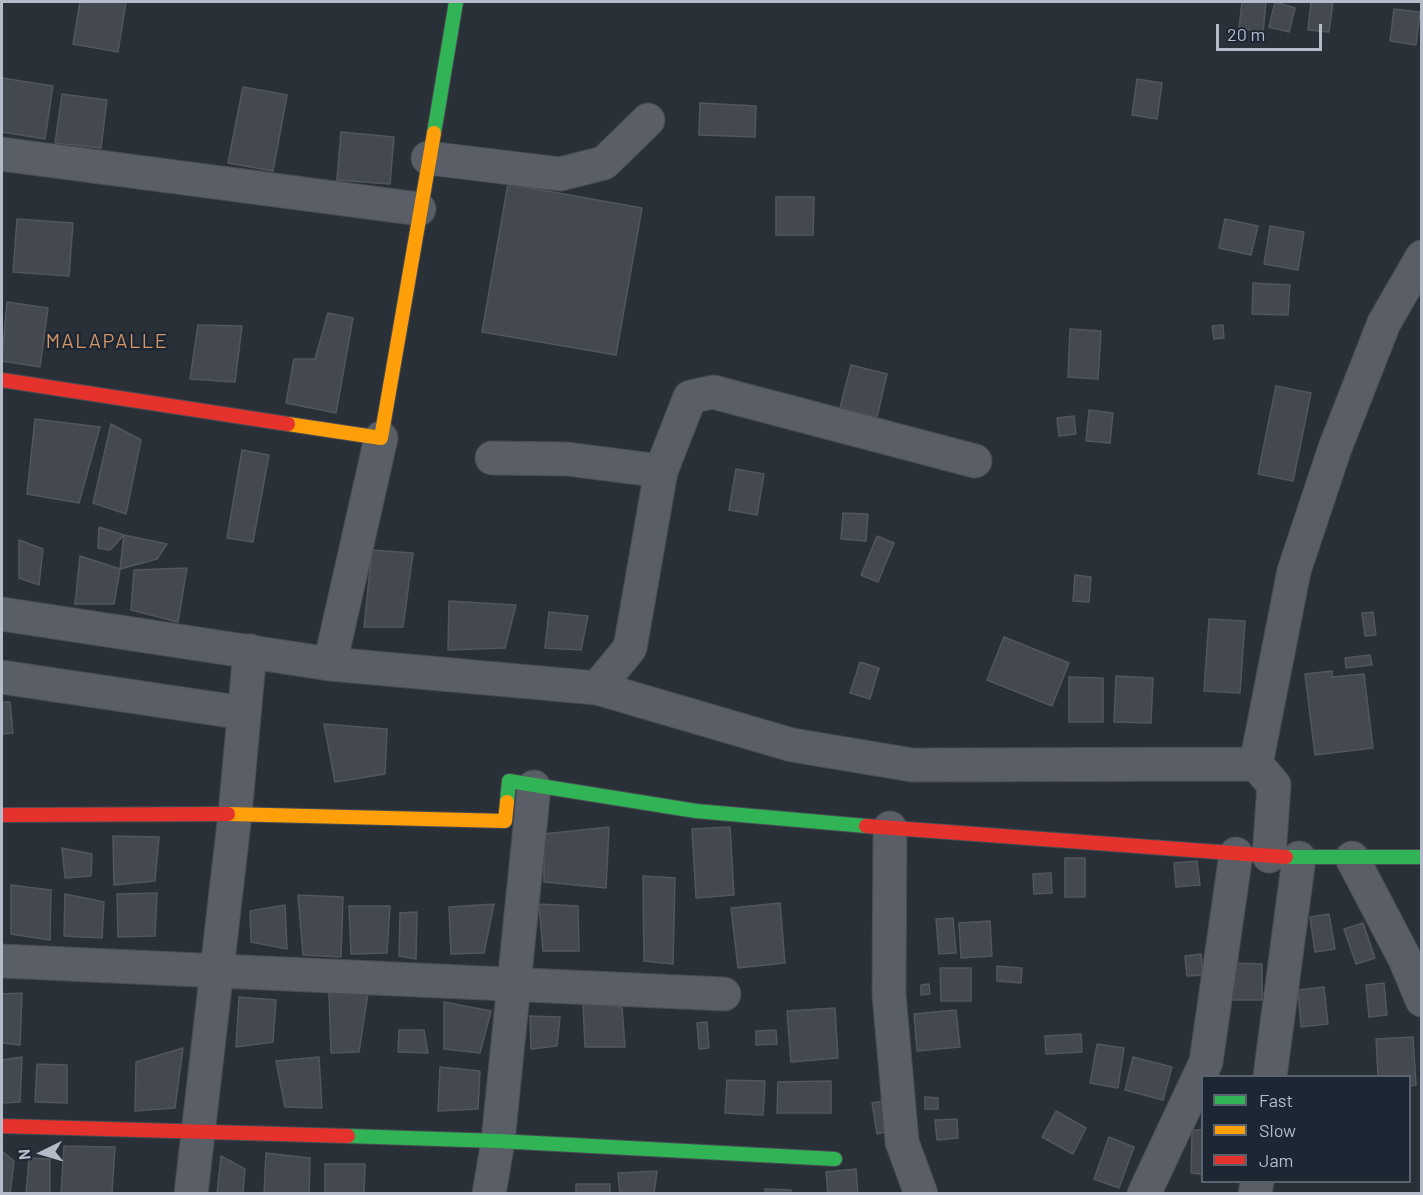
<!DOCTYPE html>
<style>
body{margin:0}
#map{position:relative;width:1423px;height:1195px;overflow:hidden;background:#2a3038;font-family:Barlow,sans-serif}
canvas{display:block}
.frame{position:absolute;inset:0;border:3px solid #b4bcc9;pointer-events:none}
.legend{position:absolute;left:1201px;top:1075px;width:210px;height:108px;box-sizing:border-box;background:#1d2633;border:2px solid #59626f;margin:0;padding:8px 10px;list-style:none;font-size:18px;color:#b4bcc9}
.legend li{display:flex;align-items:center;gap:12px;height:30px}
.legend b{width:30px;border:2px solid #59626f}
.north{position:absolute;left:12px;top:1123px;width:60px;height:60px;-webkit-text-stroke:4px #1d2633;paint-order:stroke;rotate:265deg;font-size:16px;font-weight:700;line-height:24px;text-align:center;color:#b4bcc9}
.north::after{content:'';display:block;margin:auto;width:21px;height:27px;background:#b4bcc9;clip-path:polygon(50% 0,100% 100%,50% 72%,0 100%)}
.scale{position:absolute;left:1216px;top:24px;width:106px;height:27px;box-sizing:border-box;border:3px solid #b4bcc9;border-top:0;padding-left:8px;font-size:18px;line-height:21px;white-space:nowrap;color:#b4bcc9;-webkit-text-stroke:4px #1d2633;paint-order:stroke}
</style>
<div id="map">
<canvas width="1423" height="1195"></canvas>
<div class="frame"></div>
<ul class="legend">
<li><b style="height:8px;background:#30b455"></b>Fast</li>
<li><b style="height:8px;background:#ff9f0a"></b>Slow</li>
<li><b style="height:8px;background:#e5322d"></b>Jam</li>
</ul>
<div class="north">N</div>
<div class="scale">20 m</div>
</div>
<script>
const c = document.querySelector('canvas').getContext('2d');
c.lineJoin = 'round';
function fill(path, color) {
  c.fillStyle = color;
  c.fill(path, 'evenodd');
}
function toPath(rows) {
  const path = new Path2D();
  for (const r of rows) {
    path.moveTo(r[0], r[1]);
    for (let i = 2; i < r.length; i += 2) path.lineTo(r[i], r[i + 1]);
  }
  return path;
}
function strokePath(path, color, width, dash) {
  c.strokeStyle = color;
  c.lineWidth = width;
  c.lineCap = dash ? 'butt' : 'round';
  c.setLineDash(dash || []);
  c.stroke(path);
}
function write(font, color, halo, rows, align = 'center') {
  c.font = font + ' Barlow,sans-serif';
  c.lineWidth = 5;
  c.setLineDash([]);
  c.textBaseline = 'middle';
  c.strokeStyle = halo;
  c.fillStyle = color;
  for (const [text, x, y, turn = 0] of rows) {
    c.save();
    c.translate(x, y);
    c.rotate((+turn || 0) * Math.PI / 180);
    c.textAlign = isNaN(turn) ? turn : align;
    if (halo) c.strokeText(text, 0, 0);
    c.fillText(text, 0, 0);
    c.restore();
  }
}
const building = toPath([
 [80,2,126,2,118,52,73,44,80,2],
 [1242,2,1266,2,1263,32,1239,28,1242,2],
 [1275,2,1295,8,1289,32,1269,27,1275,2],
 [1311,2,1333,2,1329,32,1308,30,1311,2],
 [1394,9,1420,12,1416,45,1390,41,1394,9],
 [2,78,53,86,45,139,2,132,2,78],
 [1137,79,1162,83,1157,119,1132,115,1137,79],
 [243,87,287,95,273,171,228,163,243,87],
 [62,94,107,100,101,148,55,143,62,94],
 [700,103,756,106,755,137,699,135,700,103],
 [341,132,394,137,390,184,337,180,341,132],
 [508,184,642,208,616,355,482,332,508,184],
 [776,197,814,197,813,235,776,235,776,197],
 [17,219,73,223,69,276,13,272,17,219],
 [1225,219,1258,226,1251,255,1219,248,1225,219],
 [1270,226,1304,232,1298,270,1264,264,1270,226],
 [1253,283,1290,285,1288,315,1252,314,1253,283],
 [7,302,48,308,40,367,2,361,7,302],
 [328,313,353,318,336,413,286,403,294,359,315,359,328,313],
 [198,325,242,326,235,382,190,379,198,325],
 [1223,325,1224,338,1214,339,1212,326,1223,325],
 [1070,329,1101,331,1098,379,1068,377,1070,329],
 [851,365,887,374,877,417,840,408,851,365],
 [1276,386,1311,393,1293,481,1258,474,1276,386],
 [1089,410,1113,413,1110,443,1086,441,1089,410],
 [1074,416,1076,434,1059,436,1057,418,1074,416],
 [35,419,100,427,79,503,27,494,35,419],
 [111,424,141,440,126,514,93,503,111,424],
 [242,450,269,455,253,542,227,538,242,450],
 [736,469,764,474,757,515,729,510,736,469],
 [843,513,868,514,866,541,841,539,843,513],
 [99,527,124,535,110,550,98,548,99,527],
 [124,535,167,544,157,559,120,569,124,535],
 [877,536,894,543,878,582,861,575,877,536],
 [19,540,43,549,39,585,19,578,19,540],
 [372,550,413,553,403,627,364,627,372,550],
 [80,556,120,569,114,604,75,604,80,556],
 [187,568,178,622,131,610,134,570,187,568],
 [1075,575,1091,577,1089,602,1073,601,1075,575],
 [449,601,516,605,505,648,448,650,449,601],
 [549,612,588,616,581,650,545,648,549,612],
 [1373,612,1376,635,1365,636,1362,613,1373,612],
 [1209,619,1245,621,1240,693,1204,691,1209,619],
 [1004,637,1069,663,1052,706,987,680,1004,637],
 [1370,655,1372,665,1346,668,1345,658,1370,655],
 [860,662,879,668,870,699,850,693,860,662],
 [1332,671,1332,677,1364,674,1373,748,1315,755,1305,674,1332,671],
 [1116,676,1153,678,1151,723,1114,722,1116,676],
 [1069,677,1103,678,1103,722,1069,722,1069,677],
 [2,702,10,702,13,733,2,734,2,702],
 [324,724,387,729,385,774,335,782,324,724],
 [609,827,606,888,544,882,544,834,609,827],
 [730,827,734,895,696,898,692,829,730,827],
 [113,836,159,837,155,881,114,885,113,836],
 [62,848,92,854,91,876,65,878,62,848],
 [1065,858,1085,858,1085,897,1065,897,1065,858],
 [1197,861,1200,885,1176,887,1174,863,1197,861],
 [1051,873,1052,893,1034,894,1033,874,1051,873],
 [643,876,675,878,673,964,644,961,643,876],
 [11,885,51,890,50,940,11,934,11,885],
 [157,893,155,936,118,937,117,894,157,893],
 [65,894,104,902,102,938,64,936,65,894],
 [298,895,343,897,341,957,303,955,298,895],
 [780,903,785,963,738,968,731,908,780,903],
 [494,904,484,953,451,954,449,907,494,904],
 [539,904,578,906,579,951,543,951,539,904],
 [285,905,287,949,251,942,250,911,285,905],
 [349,906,390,906,387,953,351,954,349,906],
 [417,912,416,959,399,956,400,913,417,912],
 [1329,914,1335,949,1315,952,1310,917,1329,914],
 [953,918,956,953,939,954,936,919,953,918],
 [990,921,992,956,961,958,959,923,990,921],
 [1363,923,1375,958,1356,964,1344,929,1363,923],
 [1201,954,1203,975,1187,976,1185,956,1201,954],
 [1232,963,1262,964,1262,1000,1233,1000,1232,963],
 [997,966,1022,968,1021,983,997,981,997,966],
 [940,968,971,968,971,1001,941,1001,940,968],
 [1384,983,1387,1015,1369,1017,1366,985,1384,983],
 [929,984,930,994,921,995,921,985,929,984],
 [1324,987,1328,1024,1301,1027,1298,990,1324,987],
 [329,992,368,993,359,1052,331,1053,329,992],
 [22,993,20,1045,2,1043,2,994,22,993],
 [239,997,276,1000,273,1042,236,1047,239,997],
 [444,1002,491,1011,480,1053,444,1049,444,1002],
 [583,1004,622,1007,625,1047,585,1047,583,1004],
 [835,1008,838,1058,791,1062,787,1011,835,1008],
 [956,1010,960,1047,917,1051,914,1014,956,1010],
 [530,1016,560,1017,557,1046,531,1049,530,1016],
 [707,1022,709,1048,699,1049,697,1023,707,1022],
 [399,1030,424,1030,428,1053,398,1052,399,1030],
 [776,1030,777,1044,756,1045,756,1031,776,1030],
 [1081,1034,1082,1052,1046,1054,1045,1036,1081,1034],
 [1413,1037,1416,1085,1410,1086,1410,1076,1378,1076,1376,1039,1413,1037],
 [1097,1044,1124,1048,1118,1088,1090,1083,1097,1044],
 [183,1048,175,1108,135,1111,136,1062,183,1048],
 [22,1057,20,1102,2,1103,2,1060,22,1057],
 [319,1057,322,1108,285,1107,276,1061,319,1057],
 [1133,1057,1172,1067,1163,1100,1125,1090,1133,1057],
 [37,1064,67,1065,67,1103,35,1102,37,1064],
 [440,1067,480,1071,478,1109,438,1111,440,1067],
 [727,1080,765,1081,763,1115,725,1113,727,1080],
 [831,1081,831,1113,777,1113,778,1082,831,1081],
 [925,1097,938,1098,938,1109,925,1109,925,1097],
 [883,1101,888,1131,877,1134,872,1103,883,1101],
 [1056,1111,1086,1128,1073,1154,1042,1137,1056,1111],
 [957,1119,958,1138,937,1140,935,1120,957,1119],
 [1192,1130,1202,1130,1202,1174,1191,1173,1192,1130],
 [1109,1137,1134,1147,1119,1188,1094,1179,1109,1137],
 [64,1146,115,1147,112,1194,61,1194,64,1146],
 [2,1151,14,1161,10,1194,2,1194,2,1151],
 [266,1153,310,1158,309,1194,264,1194,266,1153],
 [221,1156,245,1169,243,1194,217,1194,221,1156],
 [29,1158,50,1159,50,1194,26,1194,29,1158],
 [325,1164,365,1164,364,1194,325,1194,325,1164],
 [856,1169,858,1194,828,1194,826,1172,856,1169],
 [657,1171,654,1194,620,1194,618,1173,657,1171],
 [576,1184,610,1184,610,1194,576,1194,576,1184],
 [765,1189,791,1190,790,1194,765,1194,765,1189]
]);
const street = toPath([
 [2,154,419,209],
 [428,158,560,174,604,163,648,120],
 [661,471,690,397,713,392,975,461],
 [2,614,330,664,381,438],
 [330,664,597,688,630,648,661,471,567,459,492,458],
 [2,677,244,713],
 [597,688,792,745,912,765,1256,764,1274,785,1269,856],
 [1256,764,1294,571,1335,448,1384,323,1422,257],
 [890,828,889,994,902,1142,921,1194],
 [1352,858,1405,959,1422,1000],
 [2,961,724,994],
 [1270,1076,1299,858],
 [191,1194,235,814,250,651],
 [489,1194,498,1141,534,787],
 [1144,1194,1206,1062,1236,854],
 [1255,1194,1257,1182]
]);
const fast = toPath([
 [434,133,456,2],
 [507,802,509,781,696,811,866,826],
 [1286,857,1422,857],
 [348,1136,498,1141,835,1159]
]);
const slow = toPath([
 [288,424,381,438,434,133],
 [228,814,505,821,507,802]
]);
const jam = toPath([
 [2,380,288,424],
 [2,815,228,814],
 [866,826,1286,857],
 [2,1126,348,1136]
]);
const quarterNames = [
 ["MALAPALLE",107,341]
];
fill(building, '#444950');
strokePath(building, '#52575f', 1.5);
strokePath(street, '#484c53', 35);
strokePath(fast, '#484c53', 16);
strokePath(slow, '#484c53', 16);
strokePath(jam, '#484c53', 16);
strokePath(street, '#5a5e66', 33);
strokePath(fast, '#30b455', 14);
strokePath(slow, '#ff9f0a', 14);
strokePath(jam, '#e5322d', 14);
c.letterSpacing = '1.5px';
write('20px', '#d59563', '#1d2633', quarterNames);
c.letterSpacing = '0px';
</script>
